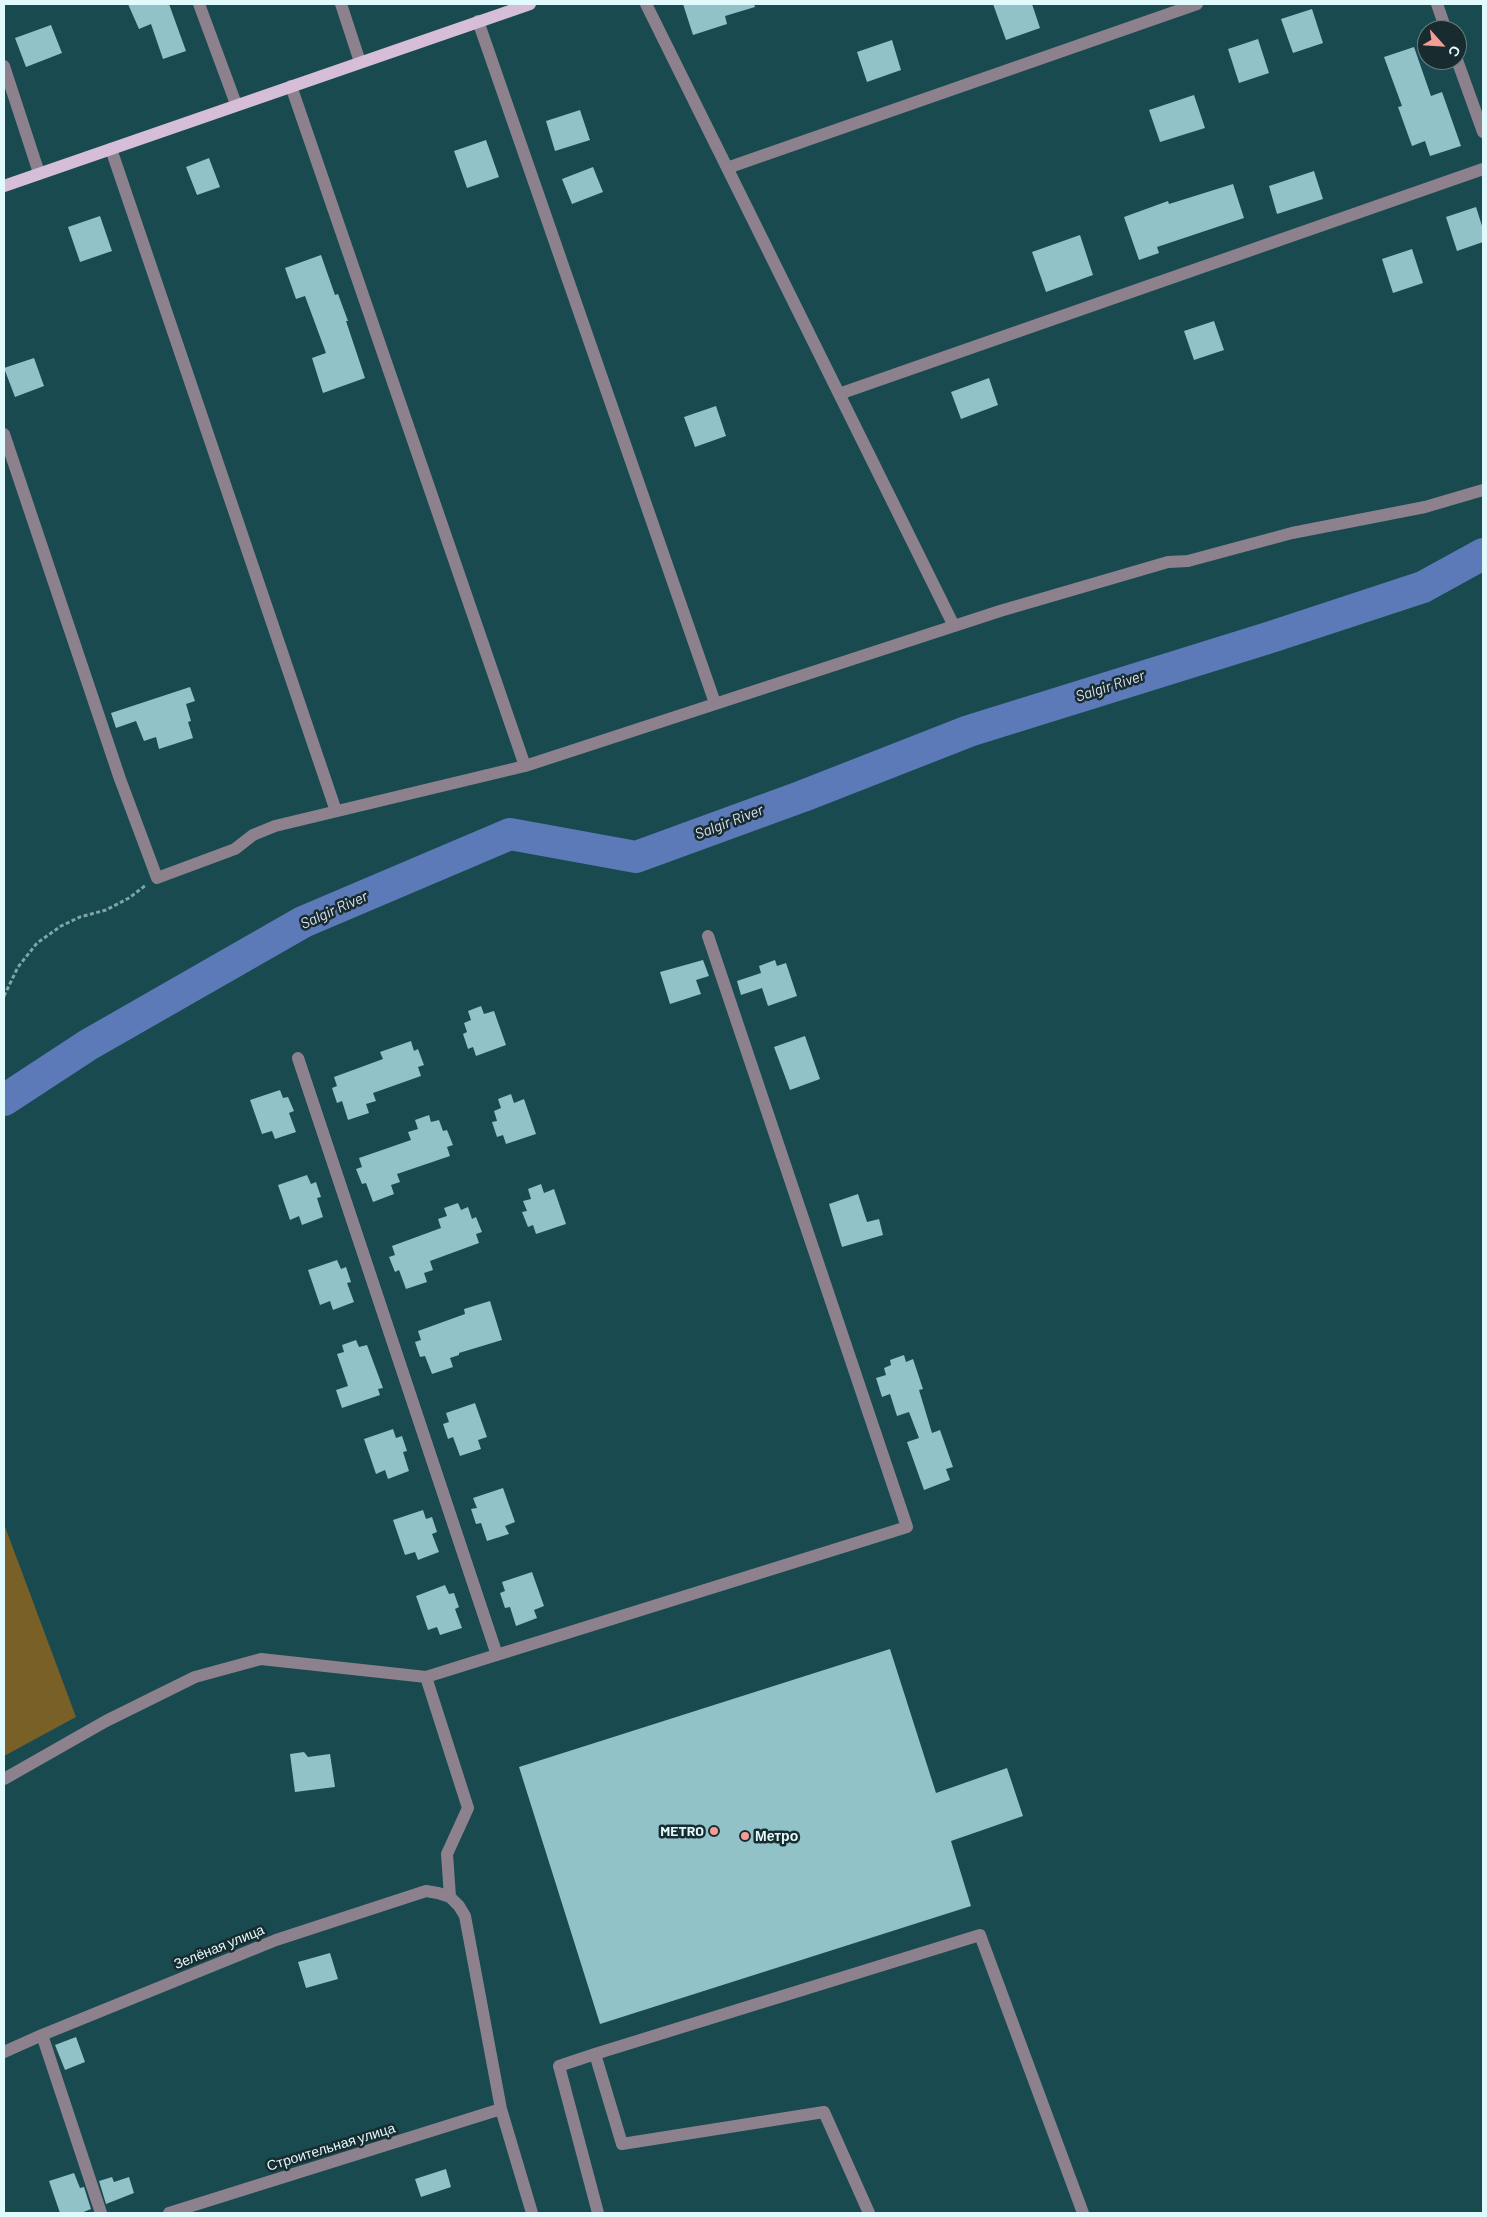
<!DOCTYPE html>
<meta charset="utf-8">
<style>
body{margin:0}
#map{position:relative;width:1487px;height:2217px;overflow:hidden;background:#184a4f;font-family:Barlow,sans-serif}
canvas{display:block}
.frame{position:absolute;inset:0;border:5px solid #e1fafd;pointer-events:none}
.north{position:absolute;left:1417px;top:20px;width:50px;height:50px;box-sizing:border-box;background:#182c2f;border:1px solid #687e81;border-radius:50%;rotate:116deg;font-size:14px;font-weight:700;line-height:20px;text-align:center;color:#e1fafd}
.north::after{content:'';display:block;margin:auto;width:18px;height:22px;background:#f59c95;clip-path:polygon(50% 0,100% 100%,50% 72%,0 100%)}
</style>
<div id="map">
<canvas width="1487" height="2217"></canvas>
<div class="frame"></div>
<div class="north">С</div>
</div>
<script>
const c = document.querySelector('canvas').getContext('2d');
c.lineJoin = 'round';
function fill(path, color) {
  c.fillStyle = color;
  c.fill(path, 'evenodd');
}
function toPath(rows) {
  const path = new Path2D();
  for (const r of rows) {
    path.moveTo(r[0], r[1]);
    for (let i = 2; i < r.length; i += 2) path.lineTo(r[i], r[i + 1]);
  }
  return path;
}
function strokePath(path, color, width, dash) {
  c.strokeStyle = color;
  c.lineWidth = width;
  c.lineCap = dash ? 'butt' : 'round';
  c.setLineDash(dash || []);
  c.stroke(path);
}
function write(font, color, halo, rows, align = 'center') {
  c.font = font + ' Barlow,sans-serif';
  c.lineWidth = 5;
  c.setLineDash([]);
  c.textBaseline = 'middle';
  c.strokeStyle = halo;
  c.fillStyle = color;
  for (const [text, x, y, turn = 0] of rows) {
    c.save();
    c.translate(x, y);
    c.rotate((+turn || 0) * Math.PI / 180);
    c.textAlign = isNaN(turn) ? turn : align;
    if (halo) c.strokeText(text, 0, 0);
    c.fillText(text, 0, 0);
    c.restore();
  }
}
const green = toPath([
 [4,1524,76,1717,4,1756]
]);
const river = toPath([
 [4,1100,88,1045,303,922,510,834,636,857,803,796,969,731,1271,637,1423,587,1483,554]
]);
const building = toPath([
 [128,4,169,4,186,51,163,59,151,24,139,29],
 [683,4,754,4,755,7,725,16,727,24,693,35],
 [993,4,1032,4,1040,28,1006,40],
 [1312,9,1323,43,1293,53,1281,19],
 [51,25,62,53,26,67,15,38],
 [1258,39,1269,73,1239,83,1228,49],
 [892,40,901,70,867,82,857,52],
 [1414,47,1431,96,1442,92,1461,146,1430,156,1425,141,1412,146,1398,107,1402,106,1384,57],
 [1194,95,1205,128,1160,142,1149,110],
 [580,110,590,140,555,151,546,121],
 [486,140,499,177,467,188,454,151],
 [209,158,220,187,197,195,186,167],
 [593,167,603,192,572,204,562,179],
 [1314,171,1323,199,1277,214,1269,186],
 [1233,184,1244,218,1157,247,1159,253,1139,260,1124,217,1168,201,1169,204],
 [1476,207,1483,229,1483,242,1457,251,1446,217],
 [100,216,112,251,80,262,68,227],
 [1080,235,1093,275,1046,292,1032,252],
 [1412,249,1423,283,1393,293,1382,259],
 [321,255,335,295,338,294,348,321,346,321,365,378,323,393,312,358,326,353,305,296,296,299,285,268],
 [1214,321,1224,350,1194,360,1184,331],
 [34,358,44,386,15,397,4,368],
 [989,378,998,405,961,419,951,392],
 [716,406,726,436,695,447,684,417],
 [190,687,195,701,186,704,191,721,188,722,193,738,159,749,156,737,144,741,136,721,116,728,111,713],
 [703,960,709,976,696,980,701,994,670,1004,660,972],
 [775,960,777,966,786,963,797,996,768,1006,762,988,741,995,737,981,761,973,759,966],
 [481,1006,484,1014,494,1011,506,1045,476,1056,473,1047,468,1049,463,1034,467,1032,464,1023,471,1020,468,1011],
 [805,1036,820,1079,790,1090,774,1047],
 [411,1041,414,1051,418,1049,424,1065,418,1067,421,1076,373,1093,376,1101,366,1104,369,1113,348,1120,342,1101,337,1103,332,1088,337,1086,334,1077,383,1059,380,1052],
 [280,1090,283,1098,288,1097,294,1111,289,1113,296,1132,275,1139,272,1131,262,1134,250,1100],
 [511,1094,514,1103,524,1099,536,1134,506,1144,503,1135,497,1137,492,1122,497,1121,494,1111,501,1108,498,1099],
 [429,1115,431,1122,439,1120,443,1131,447,1130,453,1145,447,1147,450,1156,397,1174,400,1182,391,1185,394,1194,373,1202,366,1183,362,1184,356,1169,362,1167,359,1158,411,1140,408,1132,418,1129,415,1120],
 [307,1175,311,1184,316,1182,321,1197,317,1198,323,1217,302,1225,299,1216,290,1220,278,1185],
 [541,1184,544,1193,554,1189,566,1224,536,1234,533,1225,528,1227,522,1212,527,1211,523,1201,531,1199,528,1189],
 [858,1194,867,1222,879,1219,883,1235,842,1247,829,1204],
 [458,1203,461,1210,468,1207,472,1219,476,1217,482,1232,476,1234,479,1243,430,1261,433,1270,424,1273,427,1282,406,1289,399,1270,395,1272,389,1257,395,1255,392,1246,441,1228,438,1219,447,1216,444,1208],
 [337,1260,341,1269,346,1267,351,1282,347,1283,354,1302,333,1310,330,1301,320,1305,308,1270],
 [490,1301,502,1340,459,1353,459,1355,450,1358,453,1367,432,1374,425,1356,420,1357,415,1342,421,1340,418,1331,465,1314,464,1309],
 [356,1340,359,1347,367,1345,383,1388,378,1389,380,1395,342,1408,336,1390,348,1386,337,1354,344,1352,342,1345],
 [904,1355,906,1362,913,1359,923,1389,919,1390,932,1433,940,1430,953,1467,946,1469,950,1480,924,1490,907,1442,919,1438,909,1412,897,1416,890,1394,882,1397,876,1378,886,1375,884,1368,891,1365,890,1360],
 [475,1403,487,1437,478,1440,481,1449,460,1456,453,1437,448,1439,443,1424,449,1422,446,1413],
 [393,1429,396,1438,402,1436,407,1451,403,1452,409,1471,388,1479,385,1470,376,1474,364,1439],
 [503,1488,515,1522,505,1526,509,1534,487,1541,481,1523,476,1524,471,1509,477,1508,473,1498],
 [423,1510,426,1519,432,1517,437,1532,432,1534,439,1552,418,1560,415,1552,405,1555,393,1520],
 [532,1572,544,1606,534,1610,537,1618,516,1626,510,1607,505,1608,500,1593,505,1591,502,1582],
 [445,1585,449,1594,454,1593,459,1607,455,1609,462,1628,440,1635,437,1627,428,1630,416,1596],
 [890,1649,936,1793,1007,1768,1023,1816,951,1841,971,1906,600,2024,519,1767],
 [304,1752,308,1757,330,1754,335,1787,295,1792,290,1754],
 [330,1953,338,1979,306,1988,298,1962],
 [76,2037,85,2062,65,2070,55,2045],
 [446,2169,451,2187,421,2197,415,2179],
 [74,2173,80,2188,84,2187,91,2209,81,2213,60,2213,49,2181],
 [112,2177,114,2182,129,2177,134,2193,106,2204,99,2181]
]);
const path = toPath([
 [4,996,18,967,37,943,61,926,80,917,106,910,129,898,146,885]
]);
const minor = toPath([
 [199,4,236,104],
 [341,4,360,62],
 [646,4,954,626],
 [1437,4,1446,30],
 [478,21,715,703],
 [1457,60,1483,132],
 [4,66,39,173],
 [291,86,525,766],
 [111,149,336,811],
 [727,168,1197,4],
 [839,394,1483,169],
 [4,434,120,779,157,878,235,849,253,835,275,826,525,766,1000,611,1168,562,1188,561,1292,533,1425,507,1483,490],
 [298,1058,497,1655],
 [4,1779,106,1721,195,1677,261,1659,426,1677],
 [450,1897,447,1854,468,1808,426,1677,907,1527,708,936],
 [42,2035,101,2213],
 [4,2052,42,2035,276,1940,426,1891,438,1893,450,1897,459,1906,465,1916,501,2109,532,2213],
 [595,2054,559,2066,598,2213],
 [169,2213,501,2109],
 [869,2213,824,2112,622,2144,595,2054,980,1935,1083,2213]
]);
const major = toPath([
 [4,186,530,4]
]);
const markers = [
 [714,1831,5,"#f59c95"],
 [745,1836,5,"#f59c95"]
];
const poiNames = [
 ["METRO",704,1831],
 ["Метро",755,1836,"left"]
];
const streetNames = [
 ["Зелёная улица",219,1947,-22],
 ["Строительная улица",331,2147,-17]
];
const waterNames = [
 ["Salgir River",1110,686,-18],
 ["Salgir River",729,822,-21],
 ["Salgir River",334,910,-24]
];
fill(green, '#796027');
strokePath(river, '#5c79b8', 32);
fill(building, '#90c2c8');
strokePath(path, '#80a5a9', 3, [4, 2.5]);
strokePath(minor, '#8d818e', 12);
strokePath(major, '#d7bed8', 12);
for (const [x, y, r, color] of markers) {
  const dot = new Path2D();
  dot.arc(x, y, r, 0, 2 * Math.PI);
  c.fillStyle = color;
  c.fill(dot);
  strokePath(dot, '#182c2f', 2);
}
write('bold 14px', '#e1fafd', '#182c2f', poiNames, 'right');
write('14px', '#e1fafd', '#182c2f', streetNames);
write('italic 15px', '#dae3f5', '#182c2f', waterNames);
</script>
